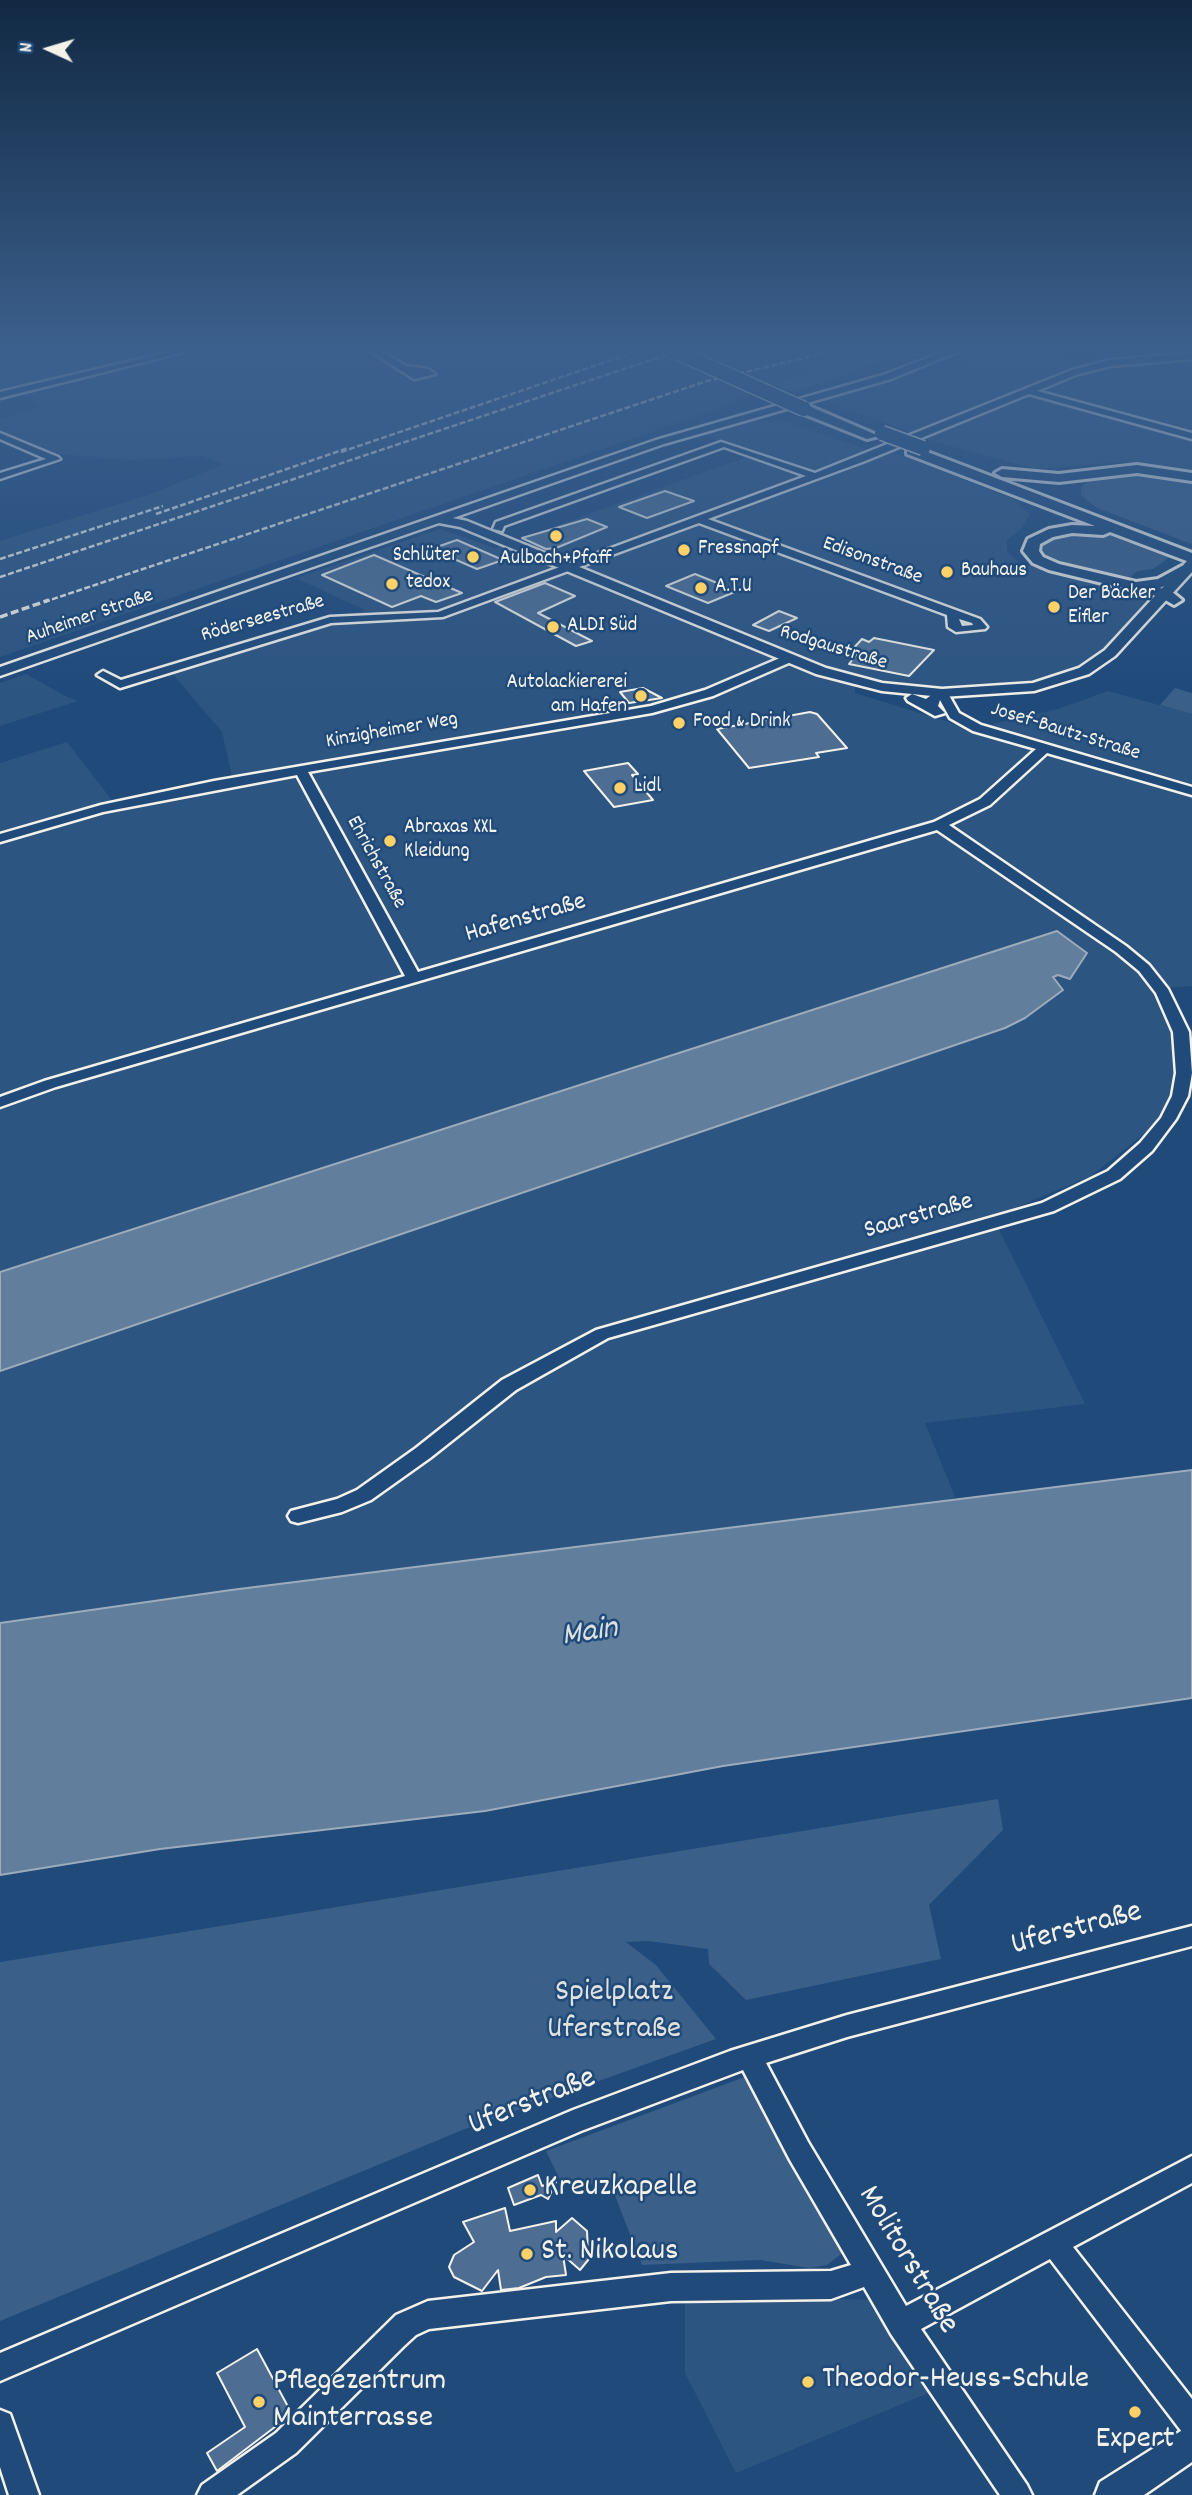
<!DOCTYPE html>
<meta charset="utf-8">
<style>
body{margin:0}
#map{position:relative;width:1192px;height:2495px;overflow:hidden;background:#1f4a7a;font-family:Dekko,sans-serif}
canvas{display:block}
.north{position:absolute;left:14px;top:14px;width:70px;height:70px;-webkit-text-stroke:5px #1f4a7a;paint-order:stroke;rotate:274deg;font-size:19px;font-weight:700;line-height:28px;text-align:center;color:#f4f1e8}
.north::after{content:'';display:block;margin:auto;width:24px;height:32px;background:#f4f1e8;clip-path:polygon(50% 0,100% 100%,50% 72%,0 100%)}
</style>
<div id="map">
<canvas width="1192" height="2495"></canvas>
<div class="north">N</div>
</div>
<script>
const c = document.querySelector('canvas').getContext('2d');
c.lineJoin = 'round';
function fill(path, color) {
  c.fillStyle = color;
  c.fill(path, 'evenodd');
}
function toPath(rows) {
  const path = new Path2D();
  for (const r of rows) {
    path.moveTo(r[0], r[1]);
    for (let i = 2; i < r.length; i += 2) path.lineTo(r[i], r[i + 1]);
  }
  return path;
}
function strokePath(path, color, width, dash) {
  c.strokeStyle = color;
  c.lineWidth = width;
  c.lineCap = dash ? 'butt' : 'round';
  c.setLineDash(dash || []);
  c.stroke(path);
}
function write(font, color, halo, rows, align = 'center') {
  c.font = font + ' Dekko,sans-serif';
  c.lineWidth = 5;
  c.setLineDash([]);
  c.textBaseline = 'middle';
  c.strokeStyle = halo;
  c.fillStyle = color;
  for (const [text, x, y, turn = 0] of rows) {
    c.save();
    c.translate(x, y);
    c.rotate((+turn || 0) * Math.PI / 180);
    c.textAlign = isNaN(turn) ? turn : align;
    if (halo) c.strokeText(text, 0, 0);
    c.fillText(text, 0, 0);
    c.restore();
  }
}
const built = toPath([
 [195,352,864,352,803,371,706,413,0,657,0,541,154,493,224,464,201,456,131,460,58,454,0,432,0,419,44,407,19,394],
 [985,352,1037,352,1099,369,1192,359,1192,474,1125,462,1035,469,922,438,1008,402,998,398,910,432,821,399,912,375,924,378],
 [756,418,771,423,782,420,884,456,895,453,1013,499,1030,514,1022,528,1007,540,1007,551,1018,562,1148,600,1113,643,1077,668,1023,685,962,690,902,687,855,679,855,693,971,729,1058,709,1108,691,1192,714,1192,986,1155,988,1173,1030,1176,1073,1171,1094,1159,1117,1144,1134,1091,1176,993,1217,1085,1404,925,1423,955,1497,947,1500,231,1590,0,1623,0,1371,1025,1018,1055,997,1053,978,1058,975,1057,931,0,1272,0,763,67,742,118,808,234,785,222,732,171,672,365,610,296,578,440,529,495,548,755,454,698,433],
 [26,674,67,697,78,701,0,726,0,683],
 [685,2294,875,2300,931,2392,736,2473,685,2373]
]);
const green = toPath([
 [0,352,129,352,150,356,0,392],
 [864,352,910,352,794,392,774,384,839,358],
 [1139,472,1192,481,1192,544,1097,508,1081,495,1081,487,1091,479,1105,475],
 [1069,533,1106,534,1171,556,1153,569,1137,571,1130,577,1060,564,1040,553,1042,543],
 [1175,688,1192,693,1192,714,1160,705],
 [998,1799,1003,1830,929,1905,941,1959,746,2000,709,1964,708,1949,648,1941,626,1942,656,1965,716,2039,465,2129,0,2321,0,1962],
 [750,2075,845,2251,827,2265,809,2268,760,2260,642,2265,612,2188,559,2178,546,2151]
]);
const water = toPath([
 [1057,931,1087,953,1070,979,1058,975,1053,977,1063,990,1025,1018,1005,1028,0,1371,0,1272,1057,931],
 [1192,1470,1192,1698,723,1766,485,1811,160,1849,0,1875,0,1623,231,1590,1192,1470]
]);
const building = toPath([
 [665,491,694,501,647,518,619,507,665,491],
 [587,519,607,527,556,548,546,549,522,538,587,519],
 [457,540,503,560,477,569,431,549,457,540],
 [374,555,462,593,436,602,421,596,392,607,322,575,374,555],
 [695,574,737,591,708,603,666,586,695,574],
 [545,583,575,596,538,613,592,641,576,646,495,602,545,583],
 [779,611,797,618,769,631,753,625,779,611],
 [874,638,934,650,909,676,849,664,857,654,850,652,862,639,869,642,874,638],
 [643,688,662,698,629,703,620,692,643,688],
 [810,712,817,714,847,748,816,753,819,757,749,768,717,729,810,712],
 [628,763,638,774,632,775,653,800,614,807,584,771,628,763],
 [538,2175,542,2186,556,2182,548,2199,541,2195,514,2205,508,2188,538,2175],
 [505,2208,510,2231,556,2221,556,2232,572,2218,587,2231,588,2251,593,2254,580,2270,563,2255,566,2275,546,2277,519,2288,501,2290,498,2270,482,2291,454,2277,449,2267,454,2255,474,2242,463,2222,505,2208],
 [257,2349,292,2414,217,2471,207,2453,245,2427,217,2373,257,2349]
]);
const minor = toPath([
 [170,352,184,352,0,398,0,392,170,352],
 [372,352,382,352,406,366,428,369,435,374,414,379,372,352],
 [1192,353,1192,359,1110,366,1078,374,1037,391,1192,433,1192,439,1029,394,865,461,708,519,980,619,987,627,985,629,956,632,948,627,947,615,699,523,443,617,331,623,120,688,97,675,103,671,121,680,330,617,438,612,806,476,724,447,504,526,502,531,493,529,496,522,721,442,815,473,1072,370,1110,360,1192,353],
 [959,619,972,623,973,625,962,626,959,619],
 [0,433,58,457,60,459,0,479,0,473,46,459,0,439,0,433],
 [787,655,793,659,791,662,713,696,652,713,308,772,418,972,934,822,980,799,1036,749,973,731,950,718,940,700,938,706,945,713,935,716,908,701,906,698,912,694,926,699,938,690,946,690,959,713,981,725,1192,787,1192,795,1047,753,990,805,949,825,1126,946,1149,965,1168,989,1189,1032,1192,1073,1188,1096,1176,1119,1152,1151,1120,1179,1054,1211,608,1338,516,1390,430,1458,371,1500,342,1512,298,1523,291,1521,288,1516,291,1511,337,1499,357,1490,416,1448,502,1380,596,1330,1042,1203,1108,1171,1140,1143,1161,1118,1172,1096,1176,1073,1173,1032,1156,993,1139,971,1116,952,937,830,56,1087,0,1107,0,1097,44,1081,405,976,297,775,103,812,0,842,0,834,101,805,214,781,651,706,705,690,787,655],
 [1192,1926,1192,1946,847,2037,766,2063,808,2142,906,2306,1192,2156,1192,2183,1073,2247,1192,2399,1192,2436,1182,2432,1050,2259,921,2329,1027,2485,1032,2495,1000,2495,891,2334,864,2287,831,2299,671,2301,429,2329,416,2335,404,2346,296,2453,237,2495,197,2495,202,2485,276,2433,396,2315,428,2301,671,2273,831,2271,851,2265,790,2160,743,2070,581,2131,0,2381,0,2353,573,2110,730,2051,847,2015,1192,1926],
 [0,2410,10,2414,39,2495,9,2495,0,2467,0,2410]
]);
const major = toPath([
 [943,352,957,352,891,379,664,444,453,518,467,521,826,668,882,683,942,689,1033,683,1079,668,1105,650,1187,561,1192,560,1192,572,1115,656,1089,674,1034,691,942,697,882,691,816,674,460,527,439,523,0,676,0,667,656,440,883,375,943,352],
 [1192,2424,1192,2462,1144,2495,1095,2495,1100,2482,1192,2424]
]);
const highway = toPath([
 [799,406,809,406,879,436,867,439,799,412,799,406],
 [907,448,917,448,1192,553,1192,563,1110,532,1103,535,1072,533,1053,537,1040,544,1039,551,1043,557,1059,564,1136,582,1158,579,1182,566,1192,566,1192,572,1160,588,1171,591,1182,600,1174,605,1160,597,1049,570,1033,563,1023,551,1028,539,1049,529,1072,525,1095,526,907,454,907,448],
 [1137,465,1192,473,1192,481,1137,473,1059,482,1002,477,995,473,1002,469,1059,474,1137,465]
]);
const railFar1 = toPath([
 [341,452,635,352],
 [156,514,348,448],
 [0,559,163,506],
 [0,577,675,352],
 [44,602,707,381,829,352]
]);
const rail = toPath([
 [0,617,49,600]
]);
const highwayBridge = toPath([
 [677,352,804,409],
 [882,433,923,448]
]);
const markers = [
 [556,536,7,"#ffd166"],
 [684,550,7,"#ffd166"],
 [473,557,7,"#ffd166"],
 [947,572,7,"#ffd166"],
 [392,584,7,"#ffd166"],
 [701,588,7,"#ffd166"],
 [1054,607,7,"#ffd166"],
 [553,627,7,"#ffd166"],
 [641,696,7,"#ffd166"],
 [679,723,7,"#ffd166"],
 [620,788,7,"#ffd166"],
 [390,841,7,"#ffd166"],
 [530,2190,7,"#ffd166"],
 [527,2254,7,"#ffd166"],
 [808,2382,7,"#ffd166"],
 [259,2402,7,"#ffd166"],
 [1135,2412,7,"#ffd166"]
];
const farPoinames = [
 ["Fressnapf",698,550],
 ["Schlüter",459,557,"right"],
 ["Aulbach+Pfaff",556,560,"center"],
 ["Bauhaus",961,572],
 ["tedox",406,584],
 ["A.T.U",715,588],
 ["Der Bäcker",1068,595],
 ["Eifler",1068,619],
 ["ALDI Süd",567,627],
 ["Autolackiererei",627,684,"right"],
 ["am Hafen",627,708,"right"],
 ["Food & Drink",693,723],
 ["Lidl",634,788],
 ["Abraxas XXL",404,829],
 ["Kleidung",404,853]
];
const farStreetnames = [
 ["Edisonstraße",872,562,20],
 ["Auheimer Straße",90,618,-19],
 ["Röderseestraße",263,620,-16],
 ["Rodgaustraße",833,649,17],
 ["Kinzigheimer Weg",392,732,-10],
 ["Josef-Bautz-Straße",1065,733,17],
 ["Ehrichstraße",375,863,61]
];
const streetNames = [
 ["Hafenstraße",526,920,-16],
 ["Saarstraße",919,1218,-16]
];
const nearStreetnames = [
 ["Uferstraße",1077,1931,-15],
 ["Uferstraße",533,2104,-22],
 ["Molitorstraße",906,2261,59]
];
const nearParknames = [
 ["Spielplatz",614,1995],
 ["Uferstraße",614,2032]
];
const nearPoinames = [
 ["Kreuzkapelle",544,2190],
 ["St. Nikolaus",541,2254],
 ["Theodor-Heuss-Schule",822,2382],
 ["Pflegezentrum",273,2384],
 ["Mainterrasse",273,2421],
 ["Expert",1135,2442,"center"]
];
const nearWaternames = [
 ["Main",590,1635,-9]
];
fill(built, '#2d5581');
fill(green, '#3a5f88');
fill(water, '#627e9d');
strokePath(water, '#9cacbb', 2);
fill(building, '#4d6e92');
strokePath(building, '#f4f1e8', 2);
strokePath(minor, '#f4f1e8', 5);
strokePath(major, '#f4f1e8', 5);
strokePath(highway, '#f4f1e8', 6);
fill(minor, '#1f4a7a');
fill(major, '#1f4a7a');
fill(highway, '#1f4a7a');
strokePath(railFar1, '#f4f1e8', 2.5, [6, 2.5]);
strokePath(rail, '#f4f1e8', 3.5, [8, 3.5]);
strokePath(highwayBridge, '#f4f1e8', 17, []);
strokePath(highwayBridge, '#1f4a7a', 14);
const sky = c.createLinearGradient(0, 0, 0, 701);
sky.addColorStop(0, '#112943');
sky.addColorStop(0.5, '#3c608d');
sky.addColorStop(1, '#3c608d00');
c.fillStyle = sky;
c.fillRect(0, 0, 1192, 701);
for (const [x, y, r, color] of markers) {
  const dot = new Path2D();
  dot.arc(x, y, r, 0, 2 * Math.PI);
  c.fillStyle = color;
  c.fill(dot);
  strokePath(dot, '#1f4a7a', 2.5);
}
write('21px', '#f4f1e8', '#1f4a7a', farPoinames, 'left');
write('21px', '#f4f1e8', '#1f4a7a', farStreetnames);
write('26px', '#f4f1e8', '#1f4a7a', streetNames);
write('32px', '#f4f1e8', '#1f4a7a', nearStreetnames);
write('32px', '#e1e2de', '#1f4a7a', nearParknames);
write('32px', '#f4f1e8', '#1f4a7a', nearPoinames, 'left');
write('italic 33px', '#dee0dd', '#1f4a7a', nearWaternames);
</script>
